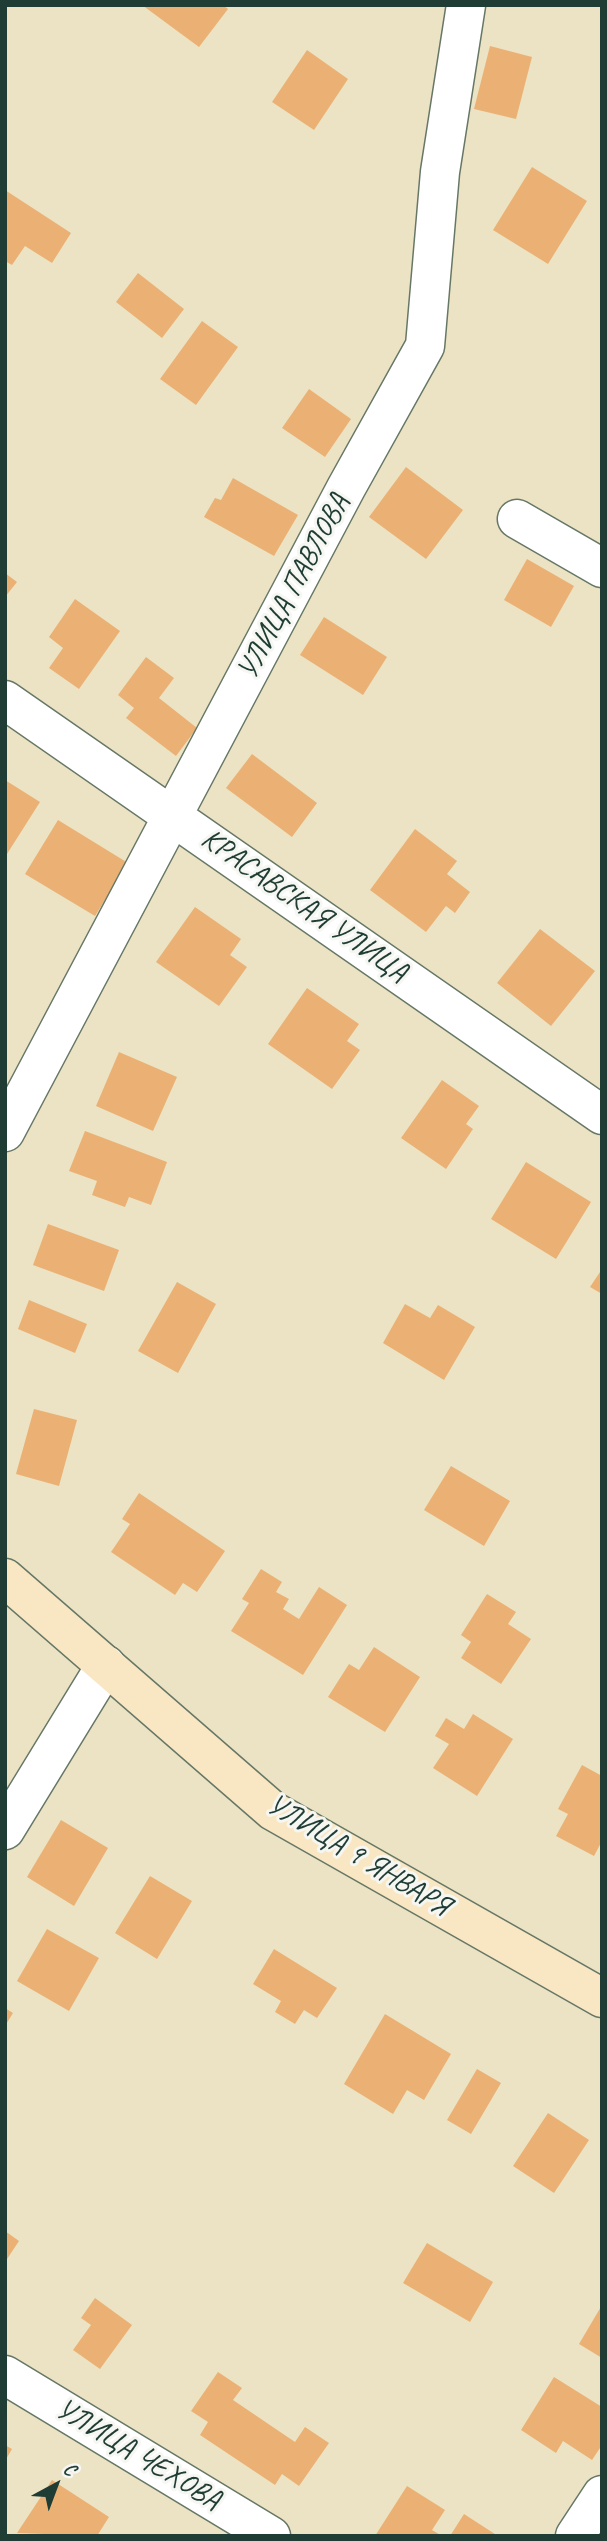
<!DOCTYPE html>
<meta charset="utf-8">
<style>
body{margin:0}
#map{position:relative;width:607px;height:2541px;overflow:hidden;background:#ebe3c4;font-family:Caveat,sans-serif}
canvas{display:block}
.frame{position:absolute;inset:0;border:7px solid #1f3d34;pointer-events:none}
.north{position:absolute;left:21px;top:2450px;width:70px;height:70px;-webkit-text-stroke:5px #f6f6f2;paint-order:stroke;rotate:41deg;font-size:19px;font-weight:700;line-height:28px;text-align:center;color:#1f3d34}
.north::after{content:'';display:block;margin:auto;width:24px;height:32px;background:#1f3d34;clip-path:polygon(50% 0,100% 100%,50% 72%,0 100%)}
</style>
<div id="map">
<canvas width="607" height="2541"></canvas>
<div class="frame"></div>
<div class="north">С</div>
</div>
<script>
const c = document.querySelector('canvas').getContext('2d');
c.lineJoin = 'round';
function fill(path, color) {
  c.fillStyle = color;
  c.fill(path, 'evenodd');
}
function toPath(rows) {
  const path = new Path2D();
  for (const r of rows) {
    path.moveTo(r[0], r[1]);
    for (let i = 2; i < r.length; i += 2) path.lineTo(r[i], r[i + 1]);
  }
  return path;
}
function strokePath(path, color, width, dash) {
  c.strokeStyle = color;
  c.lineWidth = width;
  c.lineCap = dash ? 'butt' : 'round';
  c.setLineDash(dash || []);
  c.stroke(path);
}
function write(font, color, halo, rows, align = 'center') {
  c.font = font + ' Caveat,sans-serif';
  c.lineWidth = 6;
  c.setLineDash([]);
  c.textBaseline = 'middle';
  c.strokeStyle = halo;
  c.fillStyle = color;
  for (const [text, x, y, turn = 0] of rows) {
    c.save();
    c.translate(x, y);
    c.rotate((+turn || 0) * Math.PI / 180);
    c.textAlign = isNaN(turn) ? turn : align;
    if (halo) c.strokeText(text, 0, 0);
    c.fillText(text, 0, 0);
    c.restore();
  }
}
const building = toPath([
 [142,5,223,5,228,9,199,47],
 [490,46,532,57,516,119,474,109],
 [307,50,348,79,314,130,272,102],
 [532,167,587,201,548,264,493,230],
 [5,190,71,233,52,263,25,246,12,265,5,261],
 [138,273,184,309,162,338,116,302],
 [202,321,238,347,196,405,160,379],
 [309,389,351,419,325,457,282,428],
 [406,467,463,510,426,559,369,517],
 [233,478,298,515,274,556,204,517,215,498,221,500],
 [527,559,574,586,551,627,504,600],
 [5,573,17,582,5,597],
 [75,599,120,631,79,689,49,668,63,648,49,637],
 [324,617,387,657,363,695,300,655],
 [146,657,174,678,159,698,197,728,176,756,126,718,134,708,118,695],
 [252,754,317,803,292,837,226,788],
 [5,780,40,802,7,854,5,852],
 [58,820,128,863,95,916,25,874],
 [415,829,457,861,447,874,470,892,455,913,446,906,426,932,370,890],
 [195,907,241,939,230,955,247,967,219,1006,156,962],
 [540,929,595,971,551,1026,497,983],
 [307,988,359,1024,347,1041,360,1050,332,1089,268,1044],
 [119,1052,177,1077,153,1131,96,1106],
 [442,1080,479,1106,466,1124,473,1129,446,1169,401,1138],
 [85,1131,167,1162,151,1205,129,1197,125,1207,92,1195,97,1181,69,1171],
 [526,1162,591,1202,556,1259,491,1219],
 [48,1224,119,1250,104,1291,33,1265],
 [602,1269,602,1294,590,1287],
 [177,1282,216,1304,178,1373,138,1351],
 [29,1300,87,1324,75,1353,18,1329],
 [405,1304,430,1318,438,1305,475,1327,444,1380,383,1343],
 [34,1409,77,1420,59,1486,16,1474],
 [451,1466,510,1501,484,1546,424,1510],
 [139,1493,225,1551,197,1592,183,1583,175,1595,111,1552,130,1524,122,1519],
 [261,1569,282,1582,276,1592,289,1599,283,1609,299,1619,319,1587,347,1605,303,1675,231,1631,249,1603,242,1599],
 [487,1594,516,1612,508,1624,531,1639,501,1684,461,1658,471,1642,461,1635],
 [374,1647,420,1677,385,1732,328,1697,349,1664,359,1670],
 [473,1714,513,1739,477,1796,433,1768,449,1744,435,1736,446,1718,464,1729],
 [582,1765,602,1776,602,1841,594,1856,556,1836,568,1814,558,1809],
 [61,1820,108,1848,74,1906,27,1877],
 [150,1876,192,1901,157,1959,115,1933],
 [47,1929,99,1958,69,2011,17,1981],
 [274,1949,337,1988,317,2018,304,2010,295,2024,275,2012,281,2001,253,1984],
 [5,2008,13,2013,5,2026],
 [385,2014,451,2054,424,2100,407,2090,393,2114,344,2084],
 [477,2069,501,2083,471,2134,447,2120],
 [548,2113,589,2140,554,2193,513,2166],
 [5,2231,19,2241,5,2262],
 [427,2243,493,2282,470,2322,403,2283],
 [95,2298,132,2325,100,2369,73,2350,91,2325,81,2318],
 [602,2305,602,2358,579,2344],
 [218,2372,242,2388,233,2400,295,2442,305,2427,329,2443,299,2486,282,2474,275,2485,200,2435,208,2422,191,2411],
 [554,2377,602,2407,602,2445,592,2460,563,2441,556,2453,521,2430],
 [5,2445,12,2449,5,2461],
 [52,2480,109,2517,97,2536,17,2533],
 [407,2486,445,2510,432,2530,442,2536,375,2536],
 [464,2514,498,2536,450,2536]
]);
const minor = toPath([
 [517,519,602,568],
 [5,700,602,1115],
 [5,1132,346,488,425,346,440,172,466,5],
 [5,1830,106,1665],
 [5,2375,271,2536],
 [575,2536,602,2495]
]);
const secondary = toPath([
 [5,1578,273,1811,602,1998]
]);
const streetNames = [
 ["УЛИЦА ПАВЛОВА",294,587,-62],
 ["КРАСАВСКАЯ УЛИЦА",304,906,35],
 ["УЛИЦА 9 ЯНВАРЯ",358,1856,31],
 ["УЛИЦА ЧЕХОВА",138,2455,31]
];
fill(building, '#ebb174');
strokePath(minor, '#676', 41);
strokePath(secondary, '#676', 41);
strokePath(minor, '#fff', 38);
strokePath(secondary, '#f9e7c3', 38);
write('30px', '#1f3d34', '#f6f6f2', streetNames);
</script>
